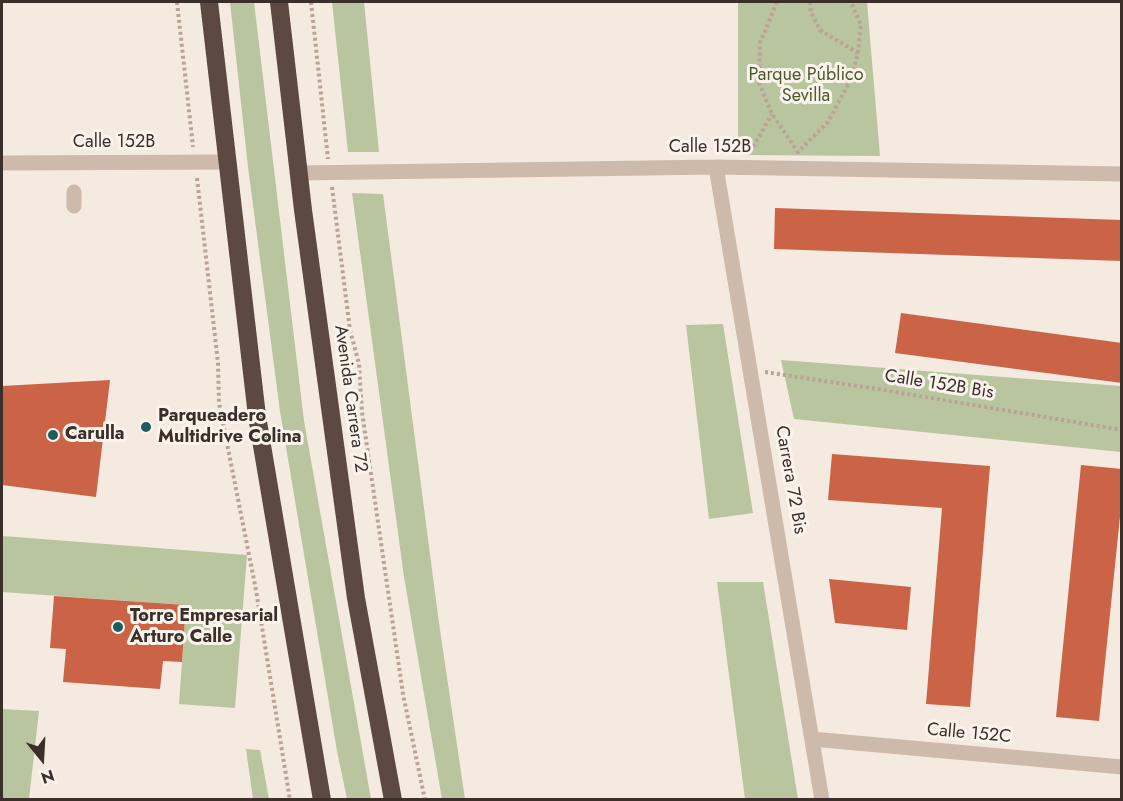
<!DOCTYPE html>
<meta charset="utf-8">
<style>
body{margin:0}
#map{position:relative;width:1123px;height:801px;overflow:hidden;background:#f4eae0;font-family:Jost,sans-serif}
canvas{display:block}
.frame{position:absolute;inset:0;border:3px solid #3b2f2a;pointer-events:none}
.north{position:absolute;left:12px;top:729px;width:60px;height:60px;-webkit-text-stroke:4px #fbf4ed;paint-order:stroke;rotate:162deg;font-size:16px;font-weight:700;line-height:24px;text-align:center;color:#3b2f2a}
.north::after{content:'';display:block;margin:auto;width:21px;height:27px;background:#3b2f2a;clip-path:polygon(50% 0,100% 100%,50% 72%,0 100%)}
</style>
<div id="map">
<canvas width="1123" height="801"></canvas>
<div class="frame"></div>
<div class="north">N</div>
</div>
<script>
const c = document.querySelector('canvas').getContext('2d');
c.lineJoin = 'round';
function fill(path, color) {
  c.fillStyle = color;
  c.fill(path, 'evenodd');
}
function toPath(rows) {
  const path = new Path2D();
  for (const r of rows) {
    path.moveTo(r[0], r[1]);
    for (let i = 2; i < r.length; i += 2) path.lineTo(r[i], r[i + 1]);
  }
  return path;
}
function strokePath(path, color, width, dash) {
  c.strokeStyle = color;
  c.lineWidth = width;
  c.lineCap = dash ? 'butt' : 'round';
  c.setLineDash(dash || []);
  c.stroke(path);
}
function write(font, color, halo, rows, align = 'center') {
  c.font = font + ' Jost,sans-serif';
  c.lineWidth = 6;
  c.setLineDash([]);
  c.textBaseline = 'middle';
  c.strokeStyle = halo;
  c.fillStyle = color;
  for (const [text, x, y, turn = 0] of rows) {
    c.save();
    c.translate(x, y);
    c.rotate((+turn || 0) * Math.PI / 180);
    c.textAlign = isNaN(turn) ? turn : align;
    if (halo) c.strokeText(text, 0, 0);
    c.fillText(text, 0, 0);
    c.restore();
  }
}
const green = toPath([
 [230,2,254,2,304,421,371,799,347,799,337,751,280,411,248,167],
 [332,2,364,2,379,152,348,152],
 [738,2,867,2,880,156,738,155],
 [352,193,383,194,439,623,465,799,442,799,404,577],
 [723,324,753,513,709,519,686,325],
 [781,360,1121,386,1121,452,794,419],
 [3,536,247,555,235,708,179,704,186,605,2,592],
 [717,582,763,582,798,799,745,799],
 [2,709,39,711,29,799,2,799],
 [246,749,260,750,269,799,253,799]
]);
const building = toPath([
 [775,208,1122,220,1122,261,774,249],
 [901,313,1122,343,1122,383,895,353],
 [110,380,96,497,2,485,2,386],
 [832,454,990,466,970,707,926,704,942,508,828,500],
 [1081,465,1122,469,1122,497,1099,721,1056,717],
 [829,579,911,587,907,630,835,623],
 [54,596,186,605,182,662,163,661,160,689,63,682,66,649,50,648]
]);
const path = toPath([
 [177,2,193,147],
 [311,2,328,159],
 [777,2,760,43,759,83,772,114,798,152,828,122,850,81,858,53,861,25,851,2],
 [810,2,811,12,820,30,858,53],
 [750,152,772,114],
 [197,178,218,363,219,403,256,590,290,800],
 [332,187,350,330,359,364,362,412,403,694,425,800],
 [765,372,884,390,1122,430]
]);
const minor = toPath([
 [2,163,226,162],
 [716,167,822,800],
 [298,173,716,167,1122,174],
 [74,192,74,206],
 [812,739,1122,767]
]);
const highway = toPath([
 [209,2,257,416,322,800],
 [279,2,303,210,356,598,393,800]
]);
const markers = [
 [146,427,6,"#1d5d5f"],
 [53,435,6,"#1d5d5f"],
 [118,627,6,"#1d5d5f"]
];
const parkNames = [
 ["Parque Público",806,76],
 ["Sevilla",806,97]
];
const streetNames = [
 ["Calle 152B",114,143],
 ["Calle 152B",710,148],
 ["Calle 152B Bis",939,385,9],
 ["Avenida Carrera 72",350,399,82],
 ["Carrera 72 Bis",790,480,80],
 ["Calle 152C",969,734,5]
];
const poiNames = [
 ["Parqueadero",158,417],
 ["Multidrive Colina",158,438],
 ["Carulla",65,435],
 ["Torre Empresarial",130,617],
 ["Arturo Calle",130,638]
];
fill(green, '#b9c59f');
fill(building, '#cb6347');
strokePath(path, '#baa395', 4, [3, 3]);
strokePath(minor, '#cebaab', 15);
strokePath(highway, '#5c4941', 18);
for (const [x, y, r, color] of markers) {
  const dot = new Path2D();
  dot.arc(x, y, r, 0, 2 * Math.PI);
  c.fillStyle = color;
  c.fill(dot);
  strokePath(dot, '#fbf4ed', 2);
}
write('18px', '#4b5b2d', '#fbf4ed', parkNames);
write('18px', '#3b2f2a', '#fbf4ed', streetNames);
write('bold 18px', '#3b2f2a', '#fbf4ed', poiNames, 'left');
</script>
